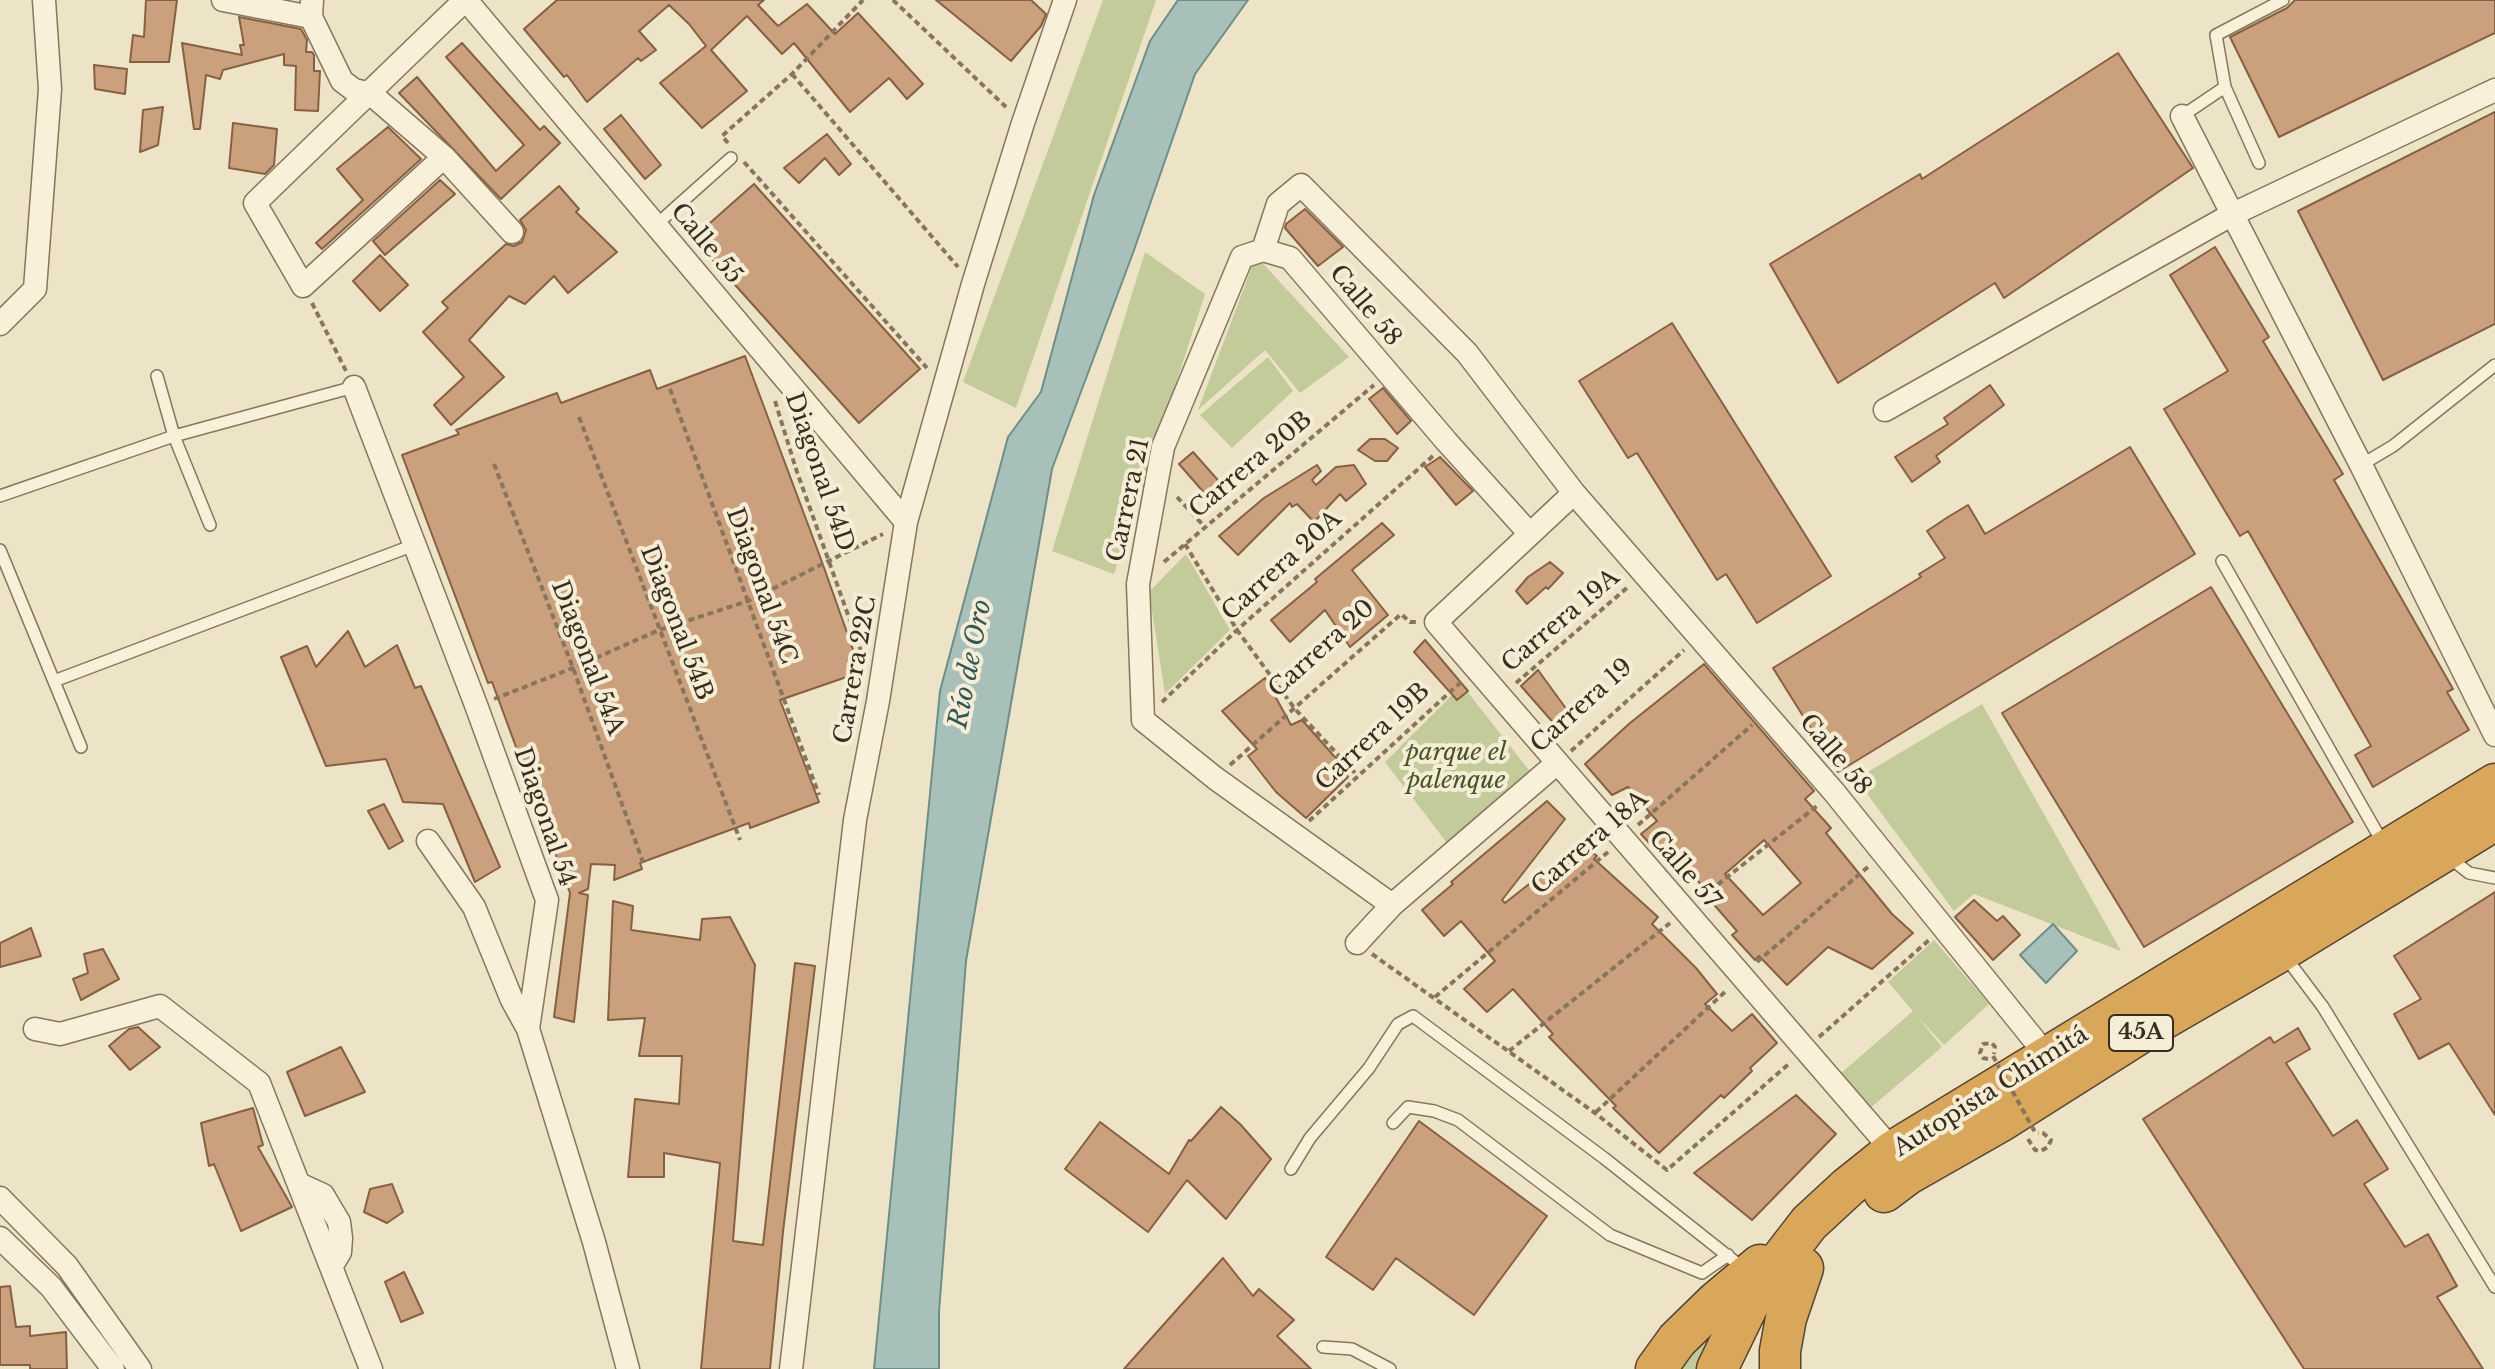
<!DOCTYPE html>
<meta charset="utf-8">
<style>
body{margin:0}
canvas{display:block;background:#ede3c6}
</style>
<canvas width="2495" height="1369"></canvas>
<script>
const c = document.querySelector('canvas').getContext('2d');
c.lineJoin = 'round';
function fill(path, color) {
  c.fillStyle = color;
  c.fill(path, 'evenodd');
}
function toPath(rows) {
  const path = new Path2D();
  for (const r of rows) {
    path.moveTo(r[0], r[1]);
    for (let i = 2; i < r.length; i += 2) path.lineTo(r[i], r[i + 1]);
  }
  return path;
}
function strokePath(path, color, width, dash) {
  c.strokeStyle = color;
  c.lineWidth = width;
  c.lineCap = dash ? 'butt' : 'round';
  c.setLineDash(dash || []);
  c.stroke(path);
}
function write(font, color, halo, rows, align = 'center') {
  c.font = font + ' "Libre Baskerville",serif';
  c.lineWidth = 8;
  c.setLineDash([]);
  c.textBaseline = 'middle';
  c.strokeStyle = halo;
  c.fillStyle = color;
  for (const [text, x, y, turn = 0] of rows) {
    c.save();
    c.translate(x, y);
    c.rotate((+turn || 0) * Math.PI / 180);
    c.textAlign = isNaN(turn) ? turn : align;
    if (halo) c.strokeText(text, 0, 0);
    c.fillText(text, 0, 0);
    c.restore();
  }
}
const green = toPath([
 [1103,0,1156,0,1016,408,963,382],
 [1145,252,1205,294,1114,574,1052,551],
 [1256,256,1349,357,1300,393,1265,350,1198,410],
 [1268,357,1293,391,1232,448,1200,415],
 [1186,554,1230,630,1165,694,1149,592],
 [1462,685,1532,774,1447,843,1385,762],
 [1982,704,2121,951,1974,894,1954,911,1856,779],
 [1934,940,1989,1004,1944,1045,1917,1016,1942,1047,1868,1110,1840,1074,1913,1011,1888,982],
 [1718,1325,1700,1369,1677,1369]
]);
const water = toPath([
 [1178,0,1248,0,1195,74,1133,253,1052,469,966,961,939,1312,939,1369,874,1369,940,691,1008,437,1041,392,1094,195,1150,41,1178,0],
 [2053,924,2077,951,2046,983,2020,955,2053,924]
]);
const building = toPath([
 [146,0,177,0,169,62,130,62,133,35,144,37,146,0],
 [557,0,764,0,758,5,778,26,807,4,835,34,858,13,923,84,907,99,889,78,850,112,794,43,782,54,747,16,711,50,747,91,702,128,660,83,706,46,689,24,669,5,639,31,656,50,641,61,638,58,587,102,567,75,564,77,524,29,557,0],
 [936,0,1031,0,1046,14,1041,26,1011,61,936,0],
 [2295,0,2495,0,2495,33,2279,137,2230,37,2287,8,2295,0],
 [239,17,301,29,307,40,306,52,312,52,314,55,314,71,320,71,318,111,295,110,296,66,284,65,284,54,223,70,220,79,206,75,200,129,194,129,182,43,242,55,240,45,244,45,239,17],
 [462,43,540,130,544,126,560,143,501,199,399,93,417,77,496,171,524,145,446,57,462,43],
 [2118,53,2193,168,2004,298,1995,283,1838,383,1770,264,1920,174,1922,179,2118,53],
 [94,65,127,69,125,94,95,89,94,65],
 [163,107,158,145,140,152,143,110,163,107],
 [2495,112,2495,324,2383,380,2298,211,2495,112],
 [621,115,661,165,645,179,604,129,621,115],
 [233,123,277,129,274,165,265,174,229,168,233,123],
 [388,127,421,159,322,249,316,243,363,200,337,169,388,127],
 [827,134,851,164,839,175,825,158,799,183,784,168,827,134],
 [440,180,455,194,385,255,373,241,440,180],
 [754,184,920,369,859,423,693,238,754,184],
 [559,186,579,209,576,212,617,252,568,293,554,276,525,304,509,296,469,340,504,377,451,425,434,405,464,377,423,332,448,308,442,302,506,244,514,246,522,242,526,230,520,220,559,186],
 [1305,209,1343,247,1318,266,1285,228,1286,224,1305,209],
 [2215,247,2269,337,2263,341,2343,474,2334,480,2453,689,2447,692,2469,730,2373,787,2355,755,2371,746,2248,531,2240,536,2164,409,2228,371,2170,275,2215,247],
 [380,255,408,285,380,311,353,281,380,255],
 [1672,323,1831,576,1757,623,1726,574,1717,580,1637,453,1628,458,1579,381,1672,323],
 [745,356,822,562,861,672,780,700,819,802,750,828,749,823,640,863,642,869,614,880,615,865,591,864,588,889,579,893,588,895,574,1022,554,1017,570,893,492,682,488,683,402,455,459,434,456,430,557,393,561,403,650,370,657,389,745,356],
 [1990,385,2004,405,1936,456,1940,462,1912,482,1895,457,1948,424,1944,418,1990,385],
 [1383,388,1411,421,1397,434,1369,399,1383,388],
 [1370,439,1385,439,1398,448,1387,461,1375,461,1358,450,1370,439],
 [2130,447,2195,554,1838,772,1773,668,1921,577,1919,574,1945,558,1927,531,1948,517,1968,505,1985,534,2130,447],
 [1193,452,1224,487,1207,496,1179,464,1193,452],
 [1440,457,1473,491,1456,505,1425,467,1440,457],
 [1317,465,1321,471,1312,480,1316,485,1336,467,1354,465,1366,484,1346,501,1340,494,1314,522,1297,504,1292,507,1290,503,1238,555,1219,536,1264,498,1317,465],
 [1382,523,1394,535,1352,570,1388,615,1350,647,1325,610,1290,642,1271,620,1317,582,1315,579,1382,523],
 [1550,562,1563,573,1548,589,1546,587,1527,604,1516,591,1528,577,1550,562],
 [2211,587,2353,822,2144,947,2002,713,2211,587],
 [348,631,365,667,397,645,415,688,421,686,500,867,475,882,443,804,403,802,386,759,326,766,281,657,307,646,316,667,348,631],
 [1425,640,1468,691,1457,700,1414,652,1425,640],
 [1704,664,1814,791,1805,799,1831,828,1826,833,1892,914,1913,933,1872,969,1828,947,1787,985,1759,956,1755,960,1732,935,1737,931,1709,899,1712,897,1688,870,1681,878,1641,834,1657,821,1628,787,1612,795,1585,764,1630,723,1704,664],
 [1764,840,1801,883,1763,915,1725,874,1764,840],
 [1538,670,1570,714,1557,727,1521,686,1538,670],
 [1265,678,1291,725,1302,720,1334,756,1344,763,1348,777,1306,818,1276,792,1248,756,1257,749,1222,711,1265,678],
 [1547,801,1565,819,1502,900,1505,903,1581,843,1597,856,1594,859,1658,917,1652,924,1696,968,1717,994,1705,1004,1732,1031,1752,1014,1777,1043,1750,1068,1752,1071,1724,1098,1721,1095,1659,1153,1613,1108,1616,1106,1549,1037,1553,1034,1513,989,1487,1012,1464,989,1495,961,1461,921,1444,936,1422,910,1453,884,1451,882,1547,801],
 [384,804,403,841,389,849,368,811,384,804],
 [2495,892,2495,1115,2449,1043,2419,1059,2394,1014,2421,999,2394,956,2495,892],
 [1974,900,1997,921,2003,916,2020,935,1993,960,1955,917,1974,900],
 [613,901,633,906,631,930,700,940,702,919,730,917,755,965,733,1241,763,1245,795,963,815,966,783,1232,770,1369,701,1369,720,1163,664,1153,664,1177,628,1177,635,1099,679,1104,682,1056,639,1056,645,1018,608,1020,613,901],
 [31,928,41,956,0,967,0,943,31,928],
 [103,949,119,979,81,1000,73,979,88,973,84,954,103,949],
 [138,1027,160,1047,130,1070,109,1046,129,1029,138,1027],
 [2298,1028,2310,1049,2286,1063,2333,1136,2357,1120,2388,1169,2364,1184,2405,1247,2428,1234,2457,1286,2437,1297,2483,1369,2304,1369,2143,1119,2270,1037,2274,1043,2298,1028],
 [341,1047,365,1092,305,1116,287,1072,341,1047],
 [1796,1095,1836,1134,1752,1220,1694,1173,1796,1095],
 [1221,1107,1240,1124,1271,1159,1226,1219,1187,1180,1148,1232,1065,1169,1100,1122,1169,1174,1189,1140,1191,1141,1221,1107],
 [253,1108,263,1145,258,1147,292,1207,241,1231,214,1164,209,1166,201,1123,253,1108],
 [1419,1121,1547,1216,1474,1315,1396,1258,1373,1290,1326,1257,1419,1121],
 [392,1184,403,1212,387,1223,364,1212,370,1189,392,1184],
 [1223,1258,1253,1296,1259,1289,1294,1320,1277,1336,1311,1369,1124,1369,1223,1258],
 [404,1272,423,1313,401,1322,385,1282,404,1272],
 [10,1286,16,1327,30,1326,30,1336,66,1332,67,1369,30,1369,30,1365,0,1365,0,1287,10,1286]
]);
const path = toPath([
 [893,0,1006,107],
 [792,74,958,267],
 [728,143,722,136,792,74,863,0],
 [744,162,927,368],
 [312,303,346,371],
 [670,389,819,795],
 [775,401,796,469,863,657],
 [579,417,740,840],
 [494,464,573,668,644,865],
 [1177,497,1205,527],
 [1185,544,1237,630,1295,709,1357,775],
 [1164,562,1374,385],
 [1516,683,1628,587],
 [494,699,573,668,659,630,748,601,883,534],
 [1162,702,1237,630,1434,455],
 [1571,751,1684,650],
 [1230,765,1401,614,1410,622,1417,622],
 [1309,821,1462,681],
 [1638,825,1752,725],
 [1702,897,1817,806],
 [1372,954,1595,1113,1667,1170,1791,1062],
 [1757,962,1869,866],
 [1435,997,1608,852],
 [1819,1037,1929,940],
 [1509,1051,1670,923],
 [1988,1059,1983,1058,1980,1053,1983,1044,1992,1043,1995,1047,1994,1054],
 [1596,1112,1727,990],
 [2028,1139,2035,1150,2041,1151,2048,1147,2051,1140,2043,1133,2038,1133]
]);
const lane = toPath([
 [2225,87,2259,163],
 [2182,116,2225,87,2216,35,2283,0],
 [656,225,731,158],
 [157,376,174,436,210,525],
 [2361,465,2393,446,2495,365],
 [0,496,174,436,354,387],
 [0,550,81,747],
 [2222,561,2384,845],
 [54,681,414,545],
 [2450,858,2469,873,2495,878],
 [2284,955,2323,1007,2495,1287],
 [1393,1123,1408,1107,1434,1111,1458,1120,1610,1235,1702,1273,1728,1255],
 [1291,1169,1310,1138,1369,1068,1398,1024,1413,1016,1604,1158,1743,1268],
 [1323,1347,1352,1349,1390,1369]
]);
const street = toPath([
 [223,0,311,17],
 [312,0,311,17,342,81,354,90,371,94,444,157,512,232],
 [466,0,906,522],
 [2182,116,2361,465,2495,735],
 [444,157,303,286,255,203,465,0],
 [1263,250,1278,204,1301,185,1467,353,1574,493,1834,792,2048,1057],
 [0,324,35,289,50,89,44,0],
 [354,387,476,705,547,900,528,1029,594,1242,628,1369],
 [1885,410,2231,215,2495,90],
 [1574,493,1436,622,1893,1151],
 [428,841,474,907,512,1000,528,1029],
 [1392,905,1215,778,1143,720,1138,584,1163,447,1242,257,1263,250,1290,258,1447,442,1529,533],
 [1357,943,1392,905,1557,763],
 [35,1029,60,1034,160,1006,259,1083,371,1369],
 [299,1184,323,1195,339,1222,341,1238,340,1252,331,1267],
 [0,1198,67,1266,140,1369],
 [0,1238,51,1287,113,1369],
 [791,1369,855,820,878,701,906,522,973,284,1023,123,1065,0]
]);
const highway = toPath([
 [1884,1192,1908,1174,2001,1121,2148,1028,2281,951,2495,820],
 [1656,1369,1677,1340,1716,1302,1760,1265],
 [1717,1369,1752,1297,1809,1223,1848,1187,1893,1151,2495,784],
 [1780,1369,1780,1351,1786,1318,1803,1268]
]);
const pathBridge = toPath([
 [1993,1056,2036,1134]
]);
const shields = [
 [2141,1033,64]
];
const shieldNames = [
 ["45A",2141,1033]
];
const streetNames = [
 ["Calle 55",706,244,50],
 ["Calle 58",1365,306,50],
 ["Carrera 20B",1251,465,-40],
 ["Diagonal 54D",819,472,71],
 ["Carrera 21",1129,500,-78],
 ["Carrera 20A",1282,566,-42],
 ["Diagonal 54C",761,586,70],
 ["Carrera 19A",1561,621,-40],
 ["Diagonal 54B",676,623,69],
 ["Carrera 20",1322,649,-42],
 ["Diagonal 54A",587,658,69],
 ["Carrera 22C",856,670,-80],
 ["Carrera 19",1582,706,-42],
 ["Carrera 19B",1373,737,-43],
 ["Calle 58",1835,755,50],
 ["Diagonal 54",544,817,71],
 ["Carrera 18A",1590,843,-41],
 ["Calle 57",1684,870,49],
 ["Autopista Chimitá",1991,1092,-32]
];
const parkNames = [
 ["parque el",1456,753],
 ["palenque",1456,781]
];
const waterNames = [
 ["Río de Oro",971,664,-79]
];
fill(green, '#c3cb9a');
fill(water, '#a7c1ba');
strokePath(water, '#6e8f88', 2);
fill(building, '#caa07d');
strokePath(building, '#876043', 2);
strokePath(lane, '#88755c', 14);
strokePath(street, '#88755c', 25);
strokePath(highway, '#564330', 43);
strokePath(path, '#88755c', 4, [6, 4]);
strokePath(lane, '#f8f0d9', 11);
strokePath(street, '#f8f0d9', 22);
strokePath(highway, '#d9a75a', 40);
strokePath(pathBridge, '#88755c', 4, [6, 4]);
for (const [x, y, w] of shields) {
  const box = new Path2D();
  box.roundRect(x - w / 2, y - 18, w, 36, 6);
  c.fillStyle = '#f5edd5';
  c.fill(box);
  strokePath(box, '#392d1f', 2);
}
write('bold 22px', '#392d1f', null, shieldNames);
write('24px', '#392d1f', '#f5edd5', streetNames);
write('italic 24px', '#475527', '#f5edd5', parkNames);
write('italic 26px', '#2f5857', '#f5edd5', waterNames);
</script>
